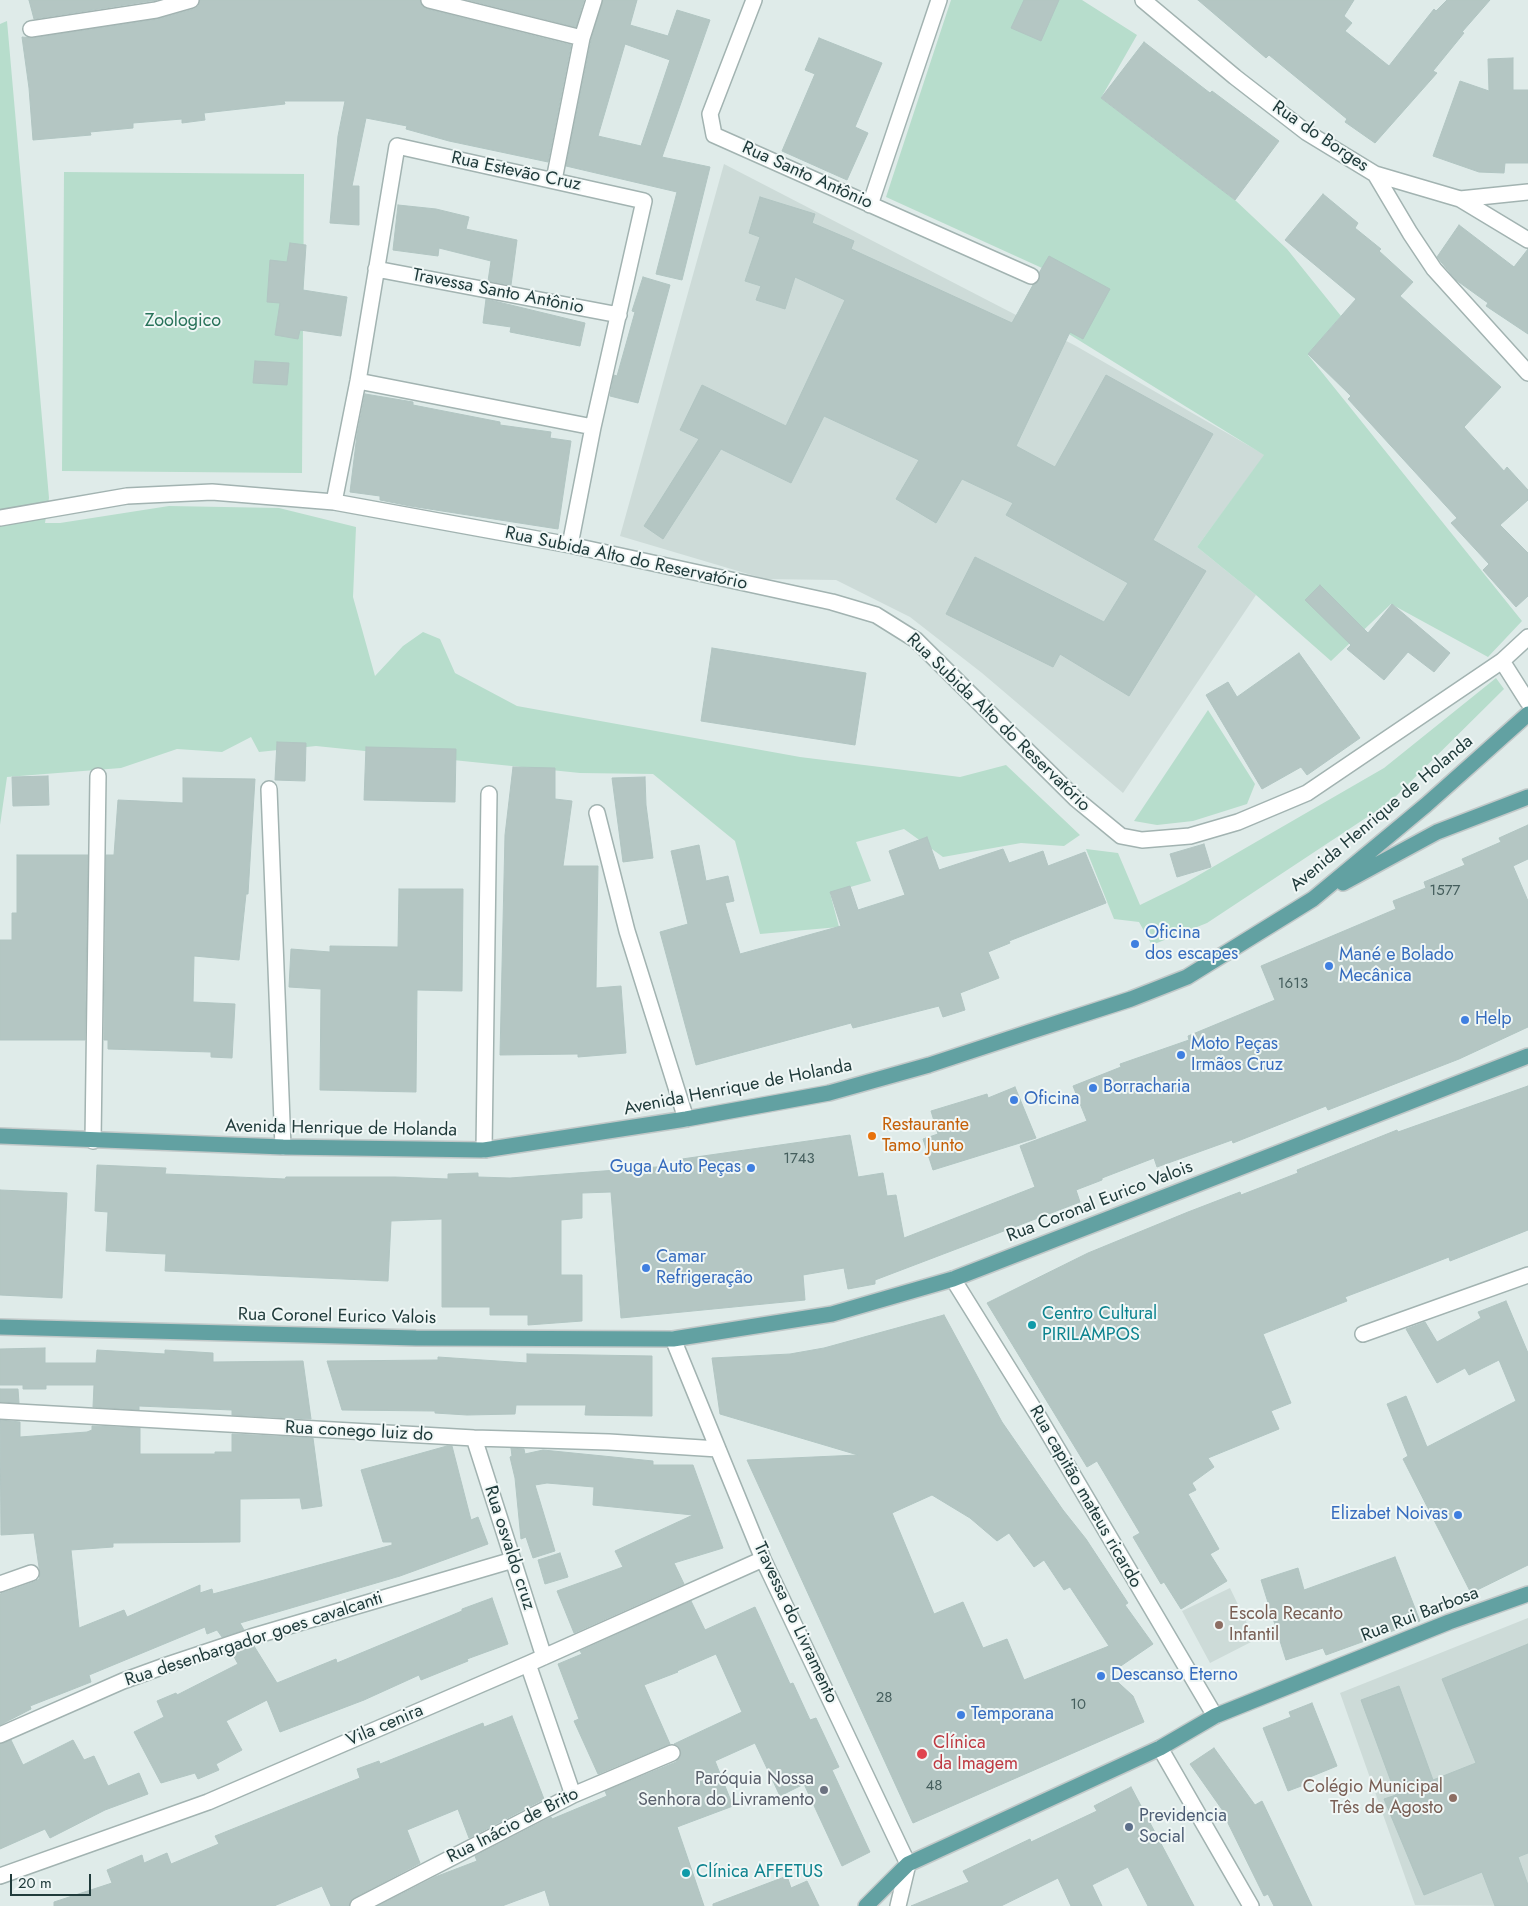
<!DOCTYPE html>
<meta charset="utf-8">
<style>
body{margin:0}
#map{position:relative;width:1528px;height:1906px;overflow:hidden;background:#dfebe9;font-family:Jost,sans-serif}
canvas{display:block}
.scale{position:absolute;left:10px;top:1874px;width:81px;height:22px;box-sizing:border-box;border:2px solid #203b3b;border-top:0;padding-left:6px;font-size:15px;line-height:18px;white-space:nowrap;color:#203b3b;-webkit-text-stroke:4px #f0f7f6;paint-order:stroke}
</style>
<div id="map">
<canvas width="1528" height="1906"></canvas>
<div class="scale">20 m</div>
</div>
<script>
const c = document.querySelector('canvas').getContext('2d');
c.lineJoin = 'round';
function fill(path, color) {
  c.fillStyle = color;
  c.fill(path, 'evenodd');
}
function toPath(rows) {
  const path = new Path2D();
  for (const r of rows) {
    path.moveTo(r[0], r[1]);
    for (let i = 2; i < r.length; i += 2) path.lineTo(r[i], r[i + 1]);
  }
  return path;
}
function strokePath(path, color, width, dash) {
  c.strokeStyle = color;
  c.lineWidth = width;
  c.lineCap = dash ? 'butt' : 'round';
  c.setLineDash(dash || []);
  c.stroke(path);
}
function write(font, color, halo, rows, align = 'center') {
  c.font = font + ' Jost,sans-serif';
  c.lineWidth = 4;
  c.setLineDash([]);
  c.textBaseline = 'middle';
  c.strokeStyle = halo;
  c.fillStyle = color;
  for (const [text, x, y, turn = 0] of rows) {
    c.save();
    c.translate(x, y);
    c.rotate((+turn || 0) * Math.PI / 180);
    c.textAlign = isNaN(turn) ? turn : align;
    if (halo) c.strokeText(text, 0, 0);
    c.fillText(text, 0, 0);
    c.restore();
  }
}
const built = toPath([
 [724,164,1076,346,1265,455,1197,547,1256,595,1123,793,982,673,910,617,836,580,765,579,620,536],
 [1230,1588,1255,1640,1210,1663,1182,1611],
 [1528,1618,1528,1906,1415,1905,1340,1693]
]);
const green = toPath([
 [951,0,1082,0,1137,35,1101,98,1235,200,1287,249,1341,316,1308,355,1522,621,1488,657,1391,604,1331,661,1256,595,1197,547,1264,455,1022,305,1042,268,886,197],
 [7,21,49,498,45,523,60,523,169,506,279,508,356,527,353,597,375,676,403,646,423,632,440,639,455,673,517,706,800,757,960,777,1006,765,1080,835,1064,846,1021,843,943,857,904,829,856,842,871,881,830,893,839,927,760,934,735,841,653,774,580,773,316,746,259,752,251,737,222,752,177,749,121,768,7,777,0,825,0,24],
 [64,172,304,174,302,473,62,471],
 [1496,678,1504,689,1390,802,1207,923,1152,945,1139,922,1114,919,1086,849,1118,853,1140,905,1185,883,1384,768],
 [1208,710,1255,784,1247,804,1193,821,1157,825,1134,821]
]);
const building = toPath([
 [29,0,157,0,34,19,29,0],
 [200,0,420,0,422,6,427,9,571,45,548,162,449,141,406,129,407,126,366,118,352,186,359,186,359,225,330,223,338,136,345,101,284,101,285,104,204,113,205,120,182,123,182,119,133,123,133,128,90,132,91,135,33,140,29,88,22,37,32,38,158,19,194,9,198,6,200,0],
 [468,0,584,0,576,27,468,0],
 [603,0,637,0,630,25,668,36,677,10,710,20,662,157,710,167,682,280,656,274,677,192,566,166,591,40,603,0],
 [625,44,670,60,641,146,598,136,625,44],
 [1024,0,1059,0,1041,41,1011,28,1024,0],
 [1198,0,1354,0,1344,16,1352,23,1345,31,1389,66,1434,9,1436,11,1447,0,1490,0,1462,32,1464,33,1433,71,1437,73,1375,143,1345,122,1347,119,1269,55,1266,58,1198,0],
 [819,38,882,63,855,127,868,133,847,180,782,151,815,74,805,70,819,38],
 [1144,42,1210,93,1212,91,1279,141,1235,200,1101,98,1144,42],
 [1513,58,1513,90,1528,90,1528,163,1505,163,1504,173,1479,172,1433,156,1460,81,1489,91,1488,59,1513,58],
 [1323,194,1358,223,1355,228,1381,249,1379,251,1413,282,1400,296,1501,387,1464,427,1504,471,1507,467,1528,490,1528,500,1500,525,1528,553,1528,596,1516,607,1483,570,1489,564,1451,523,1457,518,1348,399,1351,396,1308,354,1356,299,1285,240,1323,194],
 [760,197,815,214,812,223,854,241,851,249,1012,323,1033,285,1039,280,1039,273,1049,256,1110,289,1083,339,1070,332,1016,446,1055,467,1106,375,1213,434,1153,540,1206,571,1129,696,1060,654,1053,667,946,614,975,557,1104,622,1128,583,1006,515,1013,503,962,479,936,523,896,499,919,460,824,416,791,483,721,449,663,539,644,526,699,439,680,430,702,385,786,426,845,300,795,277,785,309,756,300,761,286,745,281,760,237,749,233,760,197],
 [398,205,436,209,469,217,466,229,517,240,511,285,488,281,491,261,439,248,438,256,393,250,398,205],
 [1459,225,1514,267,1528,249,1528,334,1486,306,1488,303,1456,280,1437,257,1459,225],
 [290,243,306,245,303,290,347,297,341,336,300,330,298,339,275,335,280,303,267,302,270,260,287,262,290,243],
 [643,277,670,285,638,403,610,396,614,375,617,376,635,312,632,311,643,277],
 [486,299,585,323,580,346,510,332,511,327,483,323,486,299],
 [255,361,289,363,287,385,253,383,255,361],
 [365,394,413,402,413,405,500,422,500,425,551,432,550,438,571,441,558,529,410,506,380,500,380,496,350,492,357,435,365,394],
 [1320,585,1368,633,1392,604,1450,653,1434,672,1408,652,1384,680,1347,649,1351,645,1305,600,1320,585],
 [712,648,866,673,855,745,701,721,712,648],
 [1299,653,1360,738,1307,775,1301,767,1262,789,1206,695,1228,682,1237,697,1299,653],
 [277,742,306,743,305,781,275,780,277,742],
 [366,747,456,749,455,802,364,800,366,747],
 [513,767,555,768,555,799,572,801,563,866,598,866,596,988,621,986,626,1053,578,1057,578,1054,500,1055,505,835,513,767],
 [48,776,49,805,13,806,12,777,48,776],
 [645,777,646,805,653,858,623,862,612,778,645,777],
 [183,778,255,779,248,894,246,894,239,960,194,956,193,1002,235,1004,232,1058,211,1057,211,1052,108,1049,108,1040,104,1040,106,855,114,855,118,800,183,803,183,778],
 [1528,825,1528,859,1513,866,1528,901,1528,1027,1459,1059,1328,1110,1326,1106,1233,1143,1232,1140,1157,1167,1154,1158,1102,1178,1102,1180,1076,1190,1080,1202,875,1280,875,1284,848,1289,844,1268,803,1275,805,1300,621,1318,611,1192,582,1193,582,1218,561,1220,561,1275,582,1275,582,1321,528,1325,528,1315,490,1315,490,1307,442,1307,442,1219,391,1221,388,1281,165,1271,166,1254,106,1251,108,1212,95,1211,97,1165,166,1168,165,1174,285,1179,286,1177,395,1177,448,1179,448,1174,478,1173,478,1177,510,1178,683,1165,682,1159,850,1135,858,1177,883,1173,887,1196,896,1195,904,1238,1035,1187,1020,1146,1087,1121,1073,1086,1121,1067,1120,1064,1189,1040,1188,1036,1275,1000,1261,966,1396,909,1393,901,1426,888,1424,882,1465,865,1462,859,1501,842,1499,838,1528,825],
 [927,837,939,870,1003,849,1009,863,1043,851,1048,866,1085,852,1106,903,1009,941,1010,943,988,952,999,978,960,993,965,1010,943,1017,939,1006,853,1028,851,1023,696,1065,660,932,688,924,671,851,699,845,706,881,728,876,734,901,725,903,740,954,841,926,830,892,850,886,858,910,905,895,889,851,927,837],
 [1204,844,1211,867,1177,877,1170,854,1204,844],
 [17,855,88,855,85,1040,0,1040,0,940,12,940,12,913,17,913,17,855],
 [399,889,463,889,462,991,417,990,416,1092,320,1090,321,989,289,987,291,949,330,952,330,946,398,947,399,889],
 [1528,1086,1528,1230,1450,1261,1449,1257,1395,1278,1345,1297,1347,1301,1263,1334,1291,1403,1271,1411,1279,1429,1208,1458,1214,1467,1192,1483,1196,1490,1188,1494,1219,1549,1210,1554,1227,1581,1181,1609,1164,1582,1161,1584,1133,1537,1140,1533,1097,1461,1087,1467,987,1303,1088,1253,1188,1212,1240,1192,1241,1195,1298,1173,1297,1170,1397,1130,1398,1132,1528,1086],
 [1015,1087,1036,1138,933,1170,923,1139,938,1134,931,1111,987,1094,988,1098,1015,1087],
 [0,1190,67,1193,62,1298,0,1295,0,1190],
 [1506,1301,1528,1353,1528,1565,1471,1593,1403,1459,1408,1456,1387,1404,1406,1396,1427,1447,1516,1401,1499,1360,1469,1375,1465,1368,1437,1383,1406,1329,1425,1322,1437,1342,1481,1318,1478,1312,1506,1301],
 [944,1315,1002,1422,1063,1510,1086,1539,1128,1603,1125,1605,1153,1644,1109,1674,1133,1696,1144,1722,913,1823,747,1460,858,1455,720,1414,712,1358,790,1354,824,1348,944,1315],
 [932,1495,970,1518,997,1541,1009,1533,1034,1567,1044,1560,1064,1590,1070,1587,1109,1646,1024,1680,1007,1639,983,1648,963,1602,934,1614,892,1513,932,1495],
 [45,1348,45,1363,96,1363,97,1350,165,1354,165,1350,213,1353,213,1362,303,1361,311,1419,232,1415,232,1410,139,1406,139,1410,93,1407,94,1385,46,1385,46,1389,23,1389,23,1385,0,1385,0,1349,45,1348],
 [527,1354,652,1356,652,1416,585,1415,586,1405,516,1405,515,1414,467,1415,435,1413,435,1411,342,1410,327,1361,438,1360,438,1357,527,1363,527,1354],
 [0,1389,18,1389,19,1403,0,1402,0,1389],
 [0,1420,20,1422,20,1437,87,1432,92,1430,92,1426,140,1428,140,1454,215,1454,215,1452,232,1452,232,1434,313,1438,322,1506,302,1509,300,1498,240,1499,240,1542,113,1543,113,1547,71,1550,79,1628,124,1610,127,1617,200,1585,200,1593,212,1589,213,1594,392,1545,392,1542,383,1542,361,1470,447,1446,452,1446,471,1520,478,1517,488,1544,400,1576,240,1623,244,1630,222,1637,217,1630,207,1634,205,1627,89,1675,91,1682,30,1706,31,1709,0,1725,0,1594,34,1582,39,1579,40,1574,34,1533,1,1535,0,1420],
 [511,1448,524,1449,525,1454,543,1450,653,1461,653,1465,693,1465,723,1548,674,1563,684,1584,574,1633,557,1591,623,1567,615,1551,693,1515,593,1505,594,1487,547,1483,535,1485,555,1551,533,1558,526,1537,521,1539,515,1478,510,1457,512,1456,511,1448],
 [560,1553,568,1577,545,1584,538,1560,560,1553],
 [1395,1557,1420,1621,1326,1655,1323,1648,1286,1660,1261,1580,1298,1568,1304,1590,1395,1557],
 [492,1598,508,1644,467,1659,468,1661,421,1680,419,1675,364,1700,280,1732,267,1700,226,1721,242,1750,216,1764,219,1770,198,1779,195,1773,161,1783,134,1732,164,1717,157,1701,176,1693,177,1695,238,1664,232,1653,254,1646,277,1683,336,1659,337,1663,462,1611,462,1609,492,1598],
 [691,1601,705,1630,755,1607,790,1684,793,1683,810,1720,816,1718,839,1767,832,1770,870,1852,842,1866,804,1784,780,1796,755,1743,715,1761,733,1806,677,1827,704,1906,550,1906,545,1890,502,1906,378,1906,435,1877,477,1861,475,1856,551,1817,552,1819,607,1796,605,1791,676,1762,681,1754,680,1749,674,1744,742,1712,716,1654,677,1671,678,1672,644,1685,670,1744,598,1774,574,1721,579,1719,558,1664,582,1654,580,1651,691,1601],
 [1528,1644,1528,1853,1518,1857,1528,1885,1528,1906,1495,1906,1482,1872,1424,1895,1384,1799,1396,1795,1361,1700,1399,1686,1433,1780,1476,1763,1442,1679,1528,1644],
 [1312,1703,1337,1766,1310,1777,1312,1782,1288,1791,1263,1728,1291,1717,1289,1712,1312,1703],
 [512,1716,544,1799,469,1838,458,1809,407,1830,420,1863,354,1898,349,1906,331,1906,322,1886,274,1906,54,1906,54,1902,112,1883,107,1870,142,1855,144,1863,167,1853,171,1864,219,1844,215,1836,360,1778,357,1769,379,1761,380,1764,483,1723,484,1727,512,1716],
 [11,1740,23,1765,73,1740,84,1760,94,1756,108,1786,139,1773,148,1794,105,1810,50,1838,45,1829,0,1849,0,1744,11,1740],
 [1214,1748,1255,1805,1262,1801,1312,1906,1274,1906,1268,1894,1264,1896,1226,1819,1228,1818,1190,1764,1214,1748],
 [1131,1787,1194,1906,1148,1906,1128,1867,1092,1885,1102,1906,1071,1906,1058,1878,1001,1906,911,1906,969,1882,963,1871,1030,1839,1031,1842,1097,1811,1094,1806,1131,1787],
 [787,1876,791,1888,807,1881,819,1906,713,1906,713,1904,787,1876]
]);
const minor = toPath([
 [429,0,582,38],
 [754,0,710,114,714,135,1031,276],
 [1143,0,1235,77,1306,132,1375,174,1460,199,1528,192],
 [31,29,156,10,191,0],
 [1375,174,1410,233,1434,269,1528,373],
 [554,180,582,38,594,0],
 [1460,199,1528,240],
 [870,205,939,0],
 [376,269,619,315],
 [358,381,593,427],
 [334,502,358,381,397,146,644,201,593,427,570,545],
 [0,518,127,496,212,492,334,502,570,545,832,602,876,615,916,640,1076,799,1121,836,1142,840,1190,836,1238,822,1307,793,1502,661,1528,637],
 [1502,661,1528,702],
 [269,789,283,1147],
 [597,813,627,931,686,1119],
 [93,1141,98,776],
 [484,1150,489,794],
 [953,1279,1037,1414,1215,1716],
 [1363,1334,1528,1275],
 [673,1339,763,1559,908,1864,898,1906],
 [0,1411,474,1438,609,1442,718,1449],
 [474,1438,544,1657],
 [0,1584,31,1573],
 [528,1664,573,1795],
 [0,1735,123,1681,167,1665,251,1637,513,1560],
 [1160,1748,1251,1906],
 [0,1876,208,1802,528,1664,763,1559],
 [358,1906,573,1795,672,1753]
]);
const major = toPath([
 [1343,883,1437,832,1528,797],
 [0,1136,283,1147,484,1150,686,1119,829,1093,929,1065,1029,1032,1131,999,1187,977,1313,899,1426,805,1528,714],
 [0,1327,416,1338,673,1339,832,1314,953,1279,1528,1056],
 [866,1906,908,1864,1160,1748,1215,1716,1449,1622,1528,1594]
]);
const markers = [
 [1135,944,5,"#3f7fe0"],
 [1329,966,5,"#3f7fe0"],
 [1465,1020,5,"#3f7fe0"],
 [1181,1055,5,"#3f7fe0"],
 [1093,1088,5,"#3f7fe0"],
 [1014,1100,5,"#3f7fe0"],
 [872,1136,5,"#e8710a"],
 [751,1168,5,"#3f7fe0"],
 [646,1268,5,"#3f7fe0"],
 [1032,1325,5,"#0f9aa8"],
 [1458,1515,5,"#3f7fe0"],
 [1219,1625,5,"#8d6e63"],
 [1101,1676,5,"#3f7fe0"],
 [961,1715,5,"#3f7fe0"],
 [922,1754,6,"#e0444e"],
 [824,1790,5,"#6b7280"],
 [1453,1798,5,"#8d6e63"],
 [1129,1827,5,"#5c6f8a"],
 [686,1873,5,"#0f9aa8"]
];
const numberNames = [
 ["1577",1445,891],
 ["1613",1293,984],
 ["1743",799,1159],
 ["28",884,1698],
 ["10",1078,1705],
 ["48",934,1786]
];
const streetNames = [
 ["Rua do Borges",1320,137,34],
 ["Rua Estevão Cruz",516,172,12],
 ["Rua Santo Antônio",807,176,24],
 ["Travessa Santo Antônio",498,292,11],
 ["Rua Subida Alto do Reservatório",626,559,12],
 ["Rua Subida Alto do Reservatório",998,723,44],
 ["Avenida Henrique de Holanda",1382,814,-40],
 ["Avenida Henrique de Holanda",738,1088,-11],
 ["Avenida Henrique de Holanda",341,1129,1],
 ["Rua Coronal Eurico Valois",1100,1202,-21],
 ["Rua Coronel Eurico Valois",337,1317,1],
 ["Rua conego luiz do",359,1432,3],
 ["Rua capitão mateus ricardo",1085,1497,60],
 ["Rua osvaldo cruz",509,1548,72],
 ["Rua Rui Barbosa",1420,1615,-21],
 ["Travessa do Livramento",795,1623,65],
 ["Rua desenbargador goes cavalcanti",254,1640,-18],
 ["Vila cenira",385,1726,-23],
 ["Rua Inácio de Brito",513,1826,-27]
];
const parkNames = [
 ["Zoologico",183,322]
];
const shopNames = [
 ["Oficina",1145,934],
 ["dos escapes",1145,955],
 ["Mané e Bolado",1339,956],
 ["Mecânica",1339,977],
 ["Help",1475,1020],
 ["Moto Peças",1191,1045],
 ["Irmãos Cruz",1191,1066],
 ["Borracharia",1103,1088],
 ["Oficina",1024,1100],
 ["Guga Auto Peças",741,1168,"right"],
 ["Camar",656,1258],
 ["Refrigeração",656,1279],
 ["Elizabet Noivas",1448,1515,"right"],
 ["Descanso Eterno",1111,1676],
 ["Temporana",971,1715]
];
const foodNames = [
 ["Restaurante",882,1126],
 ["Tamo Junto",882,1147]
];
const cultureNames = [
 ["Centro Cultural",1042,1315],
 ["PIRILAMPOS",1042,1336],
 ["Clínica AFFETUS",696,1873]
];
const educationNames = [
 ["Escola Recanto",1229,1615],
 ["Infantil",1229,1636],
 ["Colégio Municipal",1443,1788,"right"],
 ["Três de Agosto",1443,1809,"right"]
];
const healthNames = [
 ["Clínica",933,1744],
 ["da Imagem",933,1765]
];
const worshipNames = [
 ["Paróquia Nossa",814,1780],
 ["Senhora do Livramento",814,1801]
];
const serviceNames = [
 ["Previdencia",1139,1817],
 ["Social",1139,1838]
];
fill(built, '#cddbd8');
fill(green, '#b7ddcc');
fill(building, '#b4c6c3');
strokePath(building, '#b1c5c2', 1);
strokePath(minor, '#a2b3b1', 18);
strokePath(major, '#c1c8c8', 18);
strokePath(minor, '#fff', 15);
strokePath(major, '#62a1a2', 15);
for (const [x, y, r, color] of markers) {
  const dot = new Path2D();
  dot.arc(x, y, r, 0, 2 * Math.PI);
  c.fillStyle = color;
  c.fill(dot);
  strokePath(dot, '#f0f7f6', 2);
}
write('15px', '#455e5d', null, numberNames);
write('18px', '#203b3b', '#f0f7f6', streetNames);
write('18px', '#29735a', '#f0f7f6', parkNames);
write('18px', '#366cbe', '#f0f7f6', shopNames, 'left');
write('18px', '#c56008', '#f0f7f6', foodNames, 'left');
write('18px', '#0d838f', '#f0f7f6', cultureNames, 'left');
write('18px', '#785e54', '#f0f7f6', educationNames, 'left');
write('18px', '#be3a42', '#f0f7f6', healthNames, 'left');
write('18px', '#5b616d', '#f0f7f6', worshipNames, 'right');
write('18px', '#4e5e75', '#f0f7f6', serviceNames, 'left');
</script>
